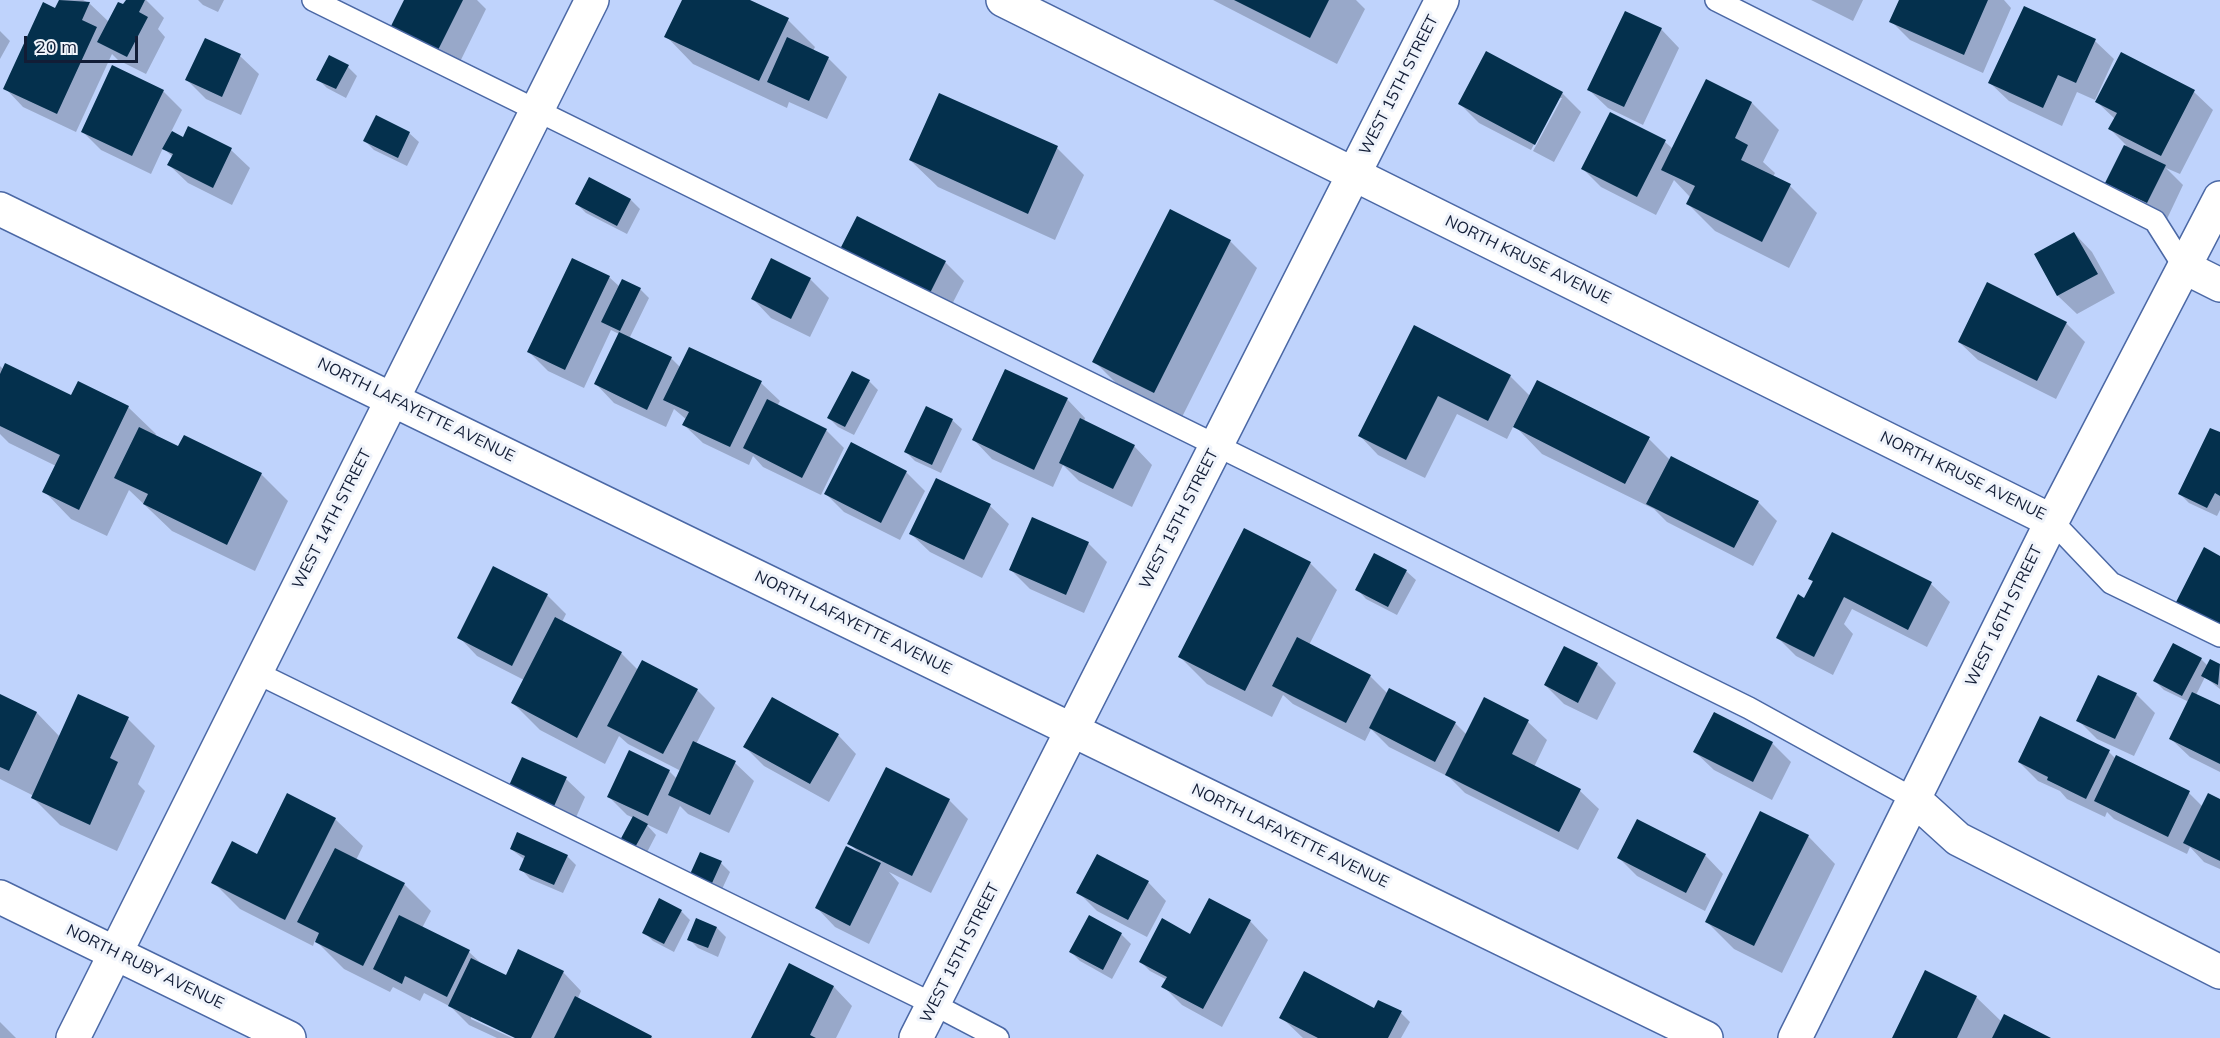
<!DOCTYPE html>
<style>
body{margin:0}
#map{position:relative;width:2220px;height:1038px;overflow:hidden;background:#bfd3fc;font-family:Mulish,sans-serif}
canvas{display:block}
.scale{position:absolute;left:24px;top:36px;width:114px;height:27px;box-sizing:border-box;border:3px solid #121d36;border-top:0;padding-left:8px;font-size:18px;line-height:21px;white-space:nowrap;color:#121d36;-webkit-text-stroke:4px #f0f4fb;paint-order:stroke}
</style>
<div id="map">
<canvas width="2220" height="1038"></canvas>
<div class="scale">20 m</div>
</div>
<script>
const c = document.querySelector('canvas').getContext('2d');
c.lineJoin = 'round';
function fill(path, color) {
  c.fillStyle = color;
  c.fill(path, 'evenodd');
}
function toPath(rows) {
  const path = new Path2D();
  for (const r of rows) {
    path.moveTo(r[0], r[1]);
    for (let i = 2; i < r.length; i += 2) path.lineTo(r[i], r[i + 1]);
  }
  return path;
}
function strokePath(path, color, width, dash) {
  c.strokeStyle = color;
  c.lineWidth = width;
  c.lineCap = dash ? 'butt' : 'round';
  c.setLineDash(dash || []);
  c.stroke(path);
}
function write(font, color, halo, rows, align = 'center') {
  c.font = font + ' Mulish,sans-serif';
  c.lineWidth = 6;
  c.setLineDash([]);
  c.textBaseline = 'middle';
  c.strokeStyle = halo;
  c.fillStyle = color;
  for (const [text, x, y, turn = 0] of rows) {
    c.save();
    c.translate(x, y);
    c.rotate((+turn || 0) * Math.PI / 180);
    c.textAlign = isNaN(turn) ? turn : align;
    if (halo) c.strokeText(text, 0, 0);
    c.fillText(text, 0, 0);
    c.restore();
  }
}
const shadow = toPath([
 [60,0,83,0,89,3,109,22,127,0,146,0,164,18,158,29,165,37,146,74,118,60,112,54,76,132,23,107,5,88],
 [198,0,224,0,218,12,203,5],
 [406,0,477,0,486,9,454,74,408,51],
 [683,0,746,0,788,20,815,47,813,51,828,58,847,77,827,119,789,102,787,108,693,64,666,36],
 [1213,0,1356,0,1365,9,1337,64],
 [1811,0,1863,0,1853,21],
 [1901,0,2004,0,2011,8,1983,73,1910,40,1891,21],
 [1661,29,1679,48,1643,125,1608,108,1589,90],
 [0,31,10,41,0,59],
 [205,40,240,56,259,74,241,115,206,99,187,80],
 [2095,41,2114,59,2095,100,2077,92,2062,126,2009,101,1990,83],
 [348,67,357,76,346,98,327,88,318,79],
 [1707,81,1752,103,1779,130,1763,162,1775,173,1773,177,1790,186,1817,213,1789,268,1715,231,1688,204,1690,197,1674,180,1656,215,1601,187,1583,169,1611,114,1665,142,1673,149],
 [163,91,182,110,171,132,183,139,189,128,231,150,250,168,232,205,188,183,169,165,173,157,163,148,151,174,101,150,83,132],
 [2194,92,2213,110,2180,174,2166,168,2183,185,2166,221,2126,201,2107,182,2126,145,2110,129,2115,119,2097,102],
 [1562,93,1581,112,1554,162,1533,151,1562,98,1559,98,1531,150,1479,123,1460,104],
 [409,133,419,142,407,166,374,150,365,141],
 [1057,148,1084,175,1055,240,938,187,910,160],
 [631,200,640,209,627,234,586,213,577,204],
 [2074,233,2092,252,2115,293,2077,314,2058,296,2036,255],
 [1230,241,1257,268,1181,419,1121,388,1094,361],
 [945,262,964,281,946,316,859,272],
 [609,277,620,287,640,289,649,298,629,339,671,358,681,368,761,383,780,401,777,406,826,430,844,448,821,495,763,467,753,456,749,465,703,443,684,425,687,420,674,409,666,427,614,403,596,384,619,334,611,330,584,388,548,371,529,352],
 [810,279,829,298,810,337,771,318,753,299],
 [2066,323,2085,342,2056,399,1978,360,1959,342],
 [1414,328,1510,376,1531,397,1649,439,1670,460,1758,502,1777,521,1753,566,1667,522,1654,509,1542,454,1514,425,1507,439,1457,414,1425,478,1378,455,1360,436],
 [0,366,4,370,72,397,128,407,156,434,155,436,179,448,261,474,288,501,255,571,172,531,129,490,107,536,71,519,44,491,56,466,9,443,0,434],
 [869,381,878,390,854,435,838,427,829,418],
 [1067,399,1085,418,1084,422,1134,446,1152,465,1132,507,1079,481,1063,465,1053,487,992,459,974,440],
 [952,420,962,429,941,473,915,461,906,452],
 [2220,434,2220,510,2217,516,2189,503,2180,494],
 [906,472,925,491,900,540,844,512,826,494],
 [990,506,1009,524,982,578,930,552,911,534],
 [1033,519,1088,543,1107,562,1084,613,1030,589,1011,570],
 [1310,563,1337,590,1309,645,1370,676,1388,694,1455,723,1467,735,1485,699,1528,722,1547,740,1534,767,1580,791,1599,809,1578,850,1465,793,1449,777,1389,747,1371,729,1365,741,1293,704,1283,695,1272,717,1207,684,1180,657],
 [494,568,547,595,566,614,562,622,621,653,638,670,697,690,715,708,696,744,735,763,754,781,729,833,688,814,680,806,667,834,646,824,656,835,643,860,629,853,634,818,627,815,608,796,669,771,677,779,681,771,628,744,619,736,605,764,540,730,513,703,524,680,477,656,459,637],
 [1406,571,1416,580,1397,615,1366,599,1357,589],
 [1810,579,1931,584,1950,602,1927,647,1852,609,1844,624,1853,634,1833,675,1796,656,1778,638,1805,600,1814,583],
 [1564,648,1597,664,1616,683,1597,720,1564,704,1545,685],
 [2201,659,2208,666,2211,661,2220,665,2220,689,2205,677,2196,695,2220,707,2220,772,2190,757,2171,739,2189,702,2164,690,2155,681],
 [2136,694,2155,713,2134,756,2097,739,2078,720],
 [0,695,37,713,60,737,128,719,155,746,138,784,145,791,117,851,60,825,33,798,34,796,0,779],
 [838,735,856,754,829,802,764,766,745,747],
 [1772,743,1791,762,1772,800,1714,770,1695,752],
 [2109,752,2116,759,2189,793,2203,807,2220,800,2220,869,2204,862,2190,847,2187,854,2114,819,2107,812,2105,817,2067,799,2060,791,2038,781,2019,762],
 [523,759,566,779,585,797,570,831,526,810],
 [287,795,335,819,363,846,356,860,404,884,431,911,422,928,469,952,484,966,506,977,563,972,581,991,578,998,653,1038,519,1038,471,1015,471,1019,512,1038,497,1038,469,1025,451,1007,424,993,420,1001,393,987,390,992,344,969,315,940,313,946,240,909,213,882,258,856],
 [949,800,968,819,931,893,889,872,899,883,869,944,835,927,817,908,859,853,849,843],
 [1808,836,1835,864,1782,973,1734,949,1707,922],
 [511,849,567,856,576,865,563,893,530,879,521,869,525,860],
 [700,854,721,863,730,872,717,900],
 [1705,855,1723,874,1705,911,1637,876,1619,858],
 [1148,882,1166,901,1147,937,1097,911,1078,892],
 [681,911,690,920,674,952,653,941,644,932],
 [1089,917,1121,934,1131,944,1112,979,1080,961,1071,952],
 [697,920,717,928,726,937,718,957,698,948,689,939],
 [1250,921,1268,940,1222,1027,1182,1005,1163,986,1167,980,1150,971,1141,962,1191,935],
 [790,965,834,987,852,1006,836,1038,753,1038],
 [1976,997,2002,1022,2047,1038,1893,1038],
 [1374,1010,1401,1013,1410,1022,1401,1038,1303,1038,1281,1017],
 [0,1022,16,1038,0,1038]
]);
const building = toPath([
 [59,0,90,2,82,20,97,27,57,114,3,89,43,2,55,8],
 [126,0,145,0,139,12,148,17,127,57,97,42,118,2,123,4],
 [404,0,463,0,435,56,388,32],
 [682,0,750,0,789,18,759,81,664,37],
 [1234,0,1329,0,1310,38],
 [1899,0,1988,0,1964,55,1889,22],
 [2024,6,2096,39,2076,83,2058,75,2043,108,1988,83],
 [1625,11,1662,28,1624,107,1587,90],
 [787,37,829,57,809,101,767,82],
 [205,38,241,54,222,97,185,80],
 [1486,51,1563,92,1535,145,1458,104],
 [2121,52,2195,90,2161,156,2108,129,2117,113,2095,102],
 [329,55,349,65,336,89,316,80],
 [112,65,164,90,132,156,81,132],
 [1706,79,1752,102,1735,138,1748,145,1741,160,1791,184,1762,242,1686,204,1695,186,1661,170],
 [939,93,1058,146,1028,214,909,160],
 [1610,112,1666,140,1637,197,1581,169],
 [376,115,410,132,398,158,363,141],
 [188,126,232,148,213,188,167,165,173,154,162,149,172,131,183,137],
 [2124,145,2166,165,2147,203,2105,183],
 [589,177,631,199,617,226,575,204],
 [1170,209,1231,240,1154,393,1092,362],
 [857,216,946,261,927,299,838,253],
 [2074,232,2098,274,2057,296,2034,254],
 [572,258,610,276,565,370,527,352],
 [771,258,811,278,791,319,751,299],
 [622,279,641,288,620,331,601,322],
 [1987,282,2067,322,2037,381,1958,342],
 [1414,325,1511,375,1488,421,1438,396,1406,460,1358,436],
 [619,332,672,357,647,410,594,384],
 [689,347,762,381,730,447,682,425,689,412,663,400],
 [5,363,71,395,78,381,129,406,79,510,42,492,60,455,0,426,0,374],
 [1005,369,1068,398,1034,470,972,440],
 [852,371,870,380,845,427,827,418],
 [1537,380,1650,437,1625,484,1513,427],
 [767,399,827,429,802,478,743,448],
 [926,406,953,419,932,465,904,452],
 [1080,418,1135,445,1113,489,1059,463],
 [139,427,178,446,184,435,262,473,227,545,143,504,148,494,114,478],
 [2210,428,2220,432,2220,496,2215,493,2207,508,2178,494],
 [851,442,907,471,881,523,824,494],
 [1671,456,1759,501,1734,548,1646,504],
 [936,478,991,504,964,560,909,534],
 [1032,517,1089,542,1066,595,1009,570],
 [1244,528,1311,562,1245,691,1178,657],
 [1832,532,1932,582,1908,630,1844,597,1814,657,1776,638,1798,594,1804,598,1813,581,1808,579],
 [2204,547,2220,556,2220,632,2173,608],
 [1374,553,1407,570,1388,607,1355,590],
 [493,566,548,594,512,666,457,638],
 [555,617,622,652,577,738,511,703],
 [1297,637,1371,675,1346,723,1272,686],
 [2173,643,2202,658,2182,696,2153,681],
 [1564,646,1598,663,1578,703,1544,685],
 [2210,659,2220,664,2218,685,2201,676],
 [642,660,698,689,663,754,607,726],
 [2098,675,2137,693,2115,739,2076,721],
 [1389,688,1456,722,1435,762,1369,728],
 [2192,692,2220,705,2220,764,2169,739],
 [0,694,37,712,9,771,0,767],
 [78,694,129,717,110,758,118,762,90,825,31,798],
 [772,697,839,734,810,784,743,747],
 [1484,697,1529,720,1512,754,1581,789,1559,832,1445,775],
 [1714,712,1773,742,1753,782,1693,752],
 [2040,716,2110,750,2086,799,2047,780,2048,777,2018,762],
 [693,741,736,761,710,815,668,795],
 [629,750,670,770,648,816,607,797],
 [2116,755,2190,791,2168,837,2094,801],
 [522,757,567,777,551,813,506,792],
 [886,767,950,799,912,876,847,844],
 [287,793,336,818,285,920,211,883,232,841,257,854],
 [2208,793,2220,799,2220,861,2183,843],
 [1760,811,1809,835,1754,946,1705,922],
 [633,816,648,824,633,851,618,844],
 [1637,819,1706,854,1686,893,1617,858],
 [517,832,568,855,554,885,519,870,525,856,510,849],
 [846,846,881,863,850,926,815,908],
 [335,848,405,883,363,966,315,942,319,933,297,922],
 [700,852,722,861,708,892,686,883],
 [1097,854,1149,881,1128,920,1076,893],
 [659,898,682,910,664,944,642,933],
 [1209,898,1251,920,1203,1009,1161,987,1167,977,1139,962,1162,918,1190,934],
 [399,915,470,950,447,997,405,976,402,984,373,969],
 [1089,915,1122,933,1103,970,1069,952],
 [696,918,717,927,708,948,687,940],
 [518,949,564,971,531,1038,515,1038,448,1006,471,958,506,975],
 [789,963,834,986,810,1035,816,1038,751,1038],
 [1925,970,1977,996,1957,1038,1892,1038],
 [1304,971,1374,1008,1378,1000,1402,1011,1388,1038,1318,1038,1279,1018],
 [575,996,652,1036,651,1038,554,1038],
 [2004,1014,2051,1038,1992,1038]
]);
const service = toPath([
 [313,0,1749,708,1914,799],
 [1716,0,2155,221,2184,267],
 [2052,521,2111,583,2220,636],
 [255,672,933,1004,998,1038]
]);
const minor = toPath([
 [1003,0,2052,521],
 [0,209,1706,1038],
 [2184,267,2220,285],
 [1914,799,1958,839,2220,972],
 [0,897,289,1038],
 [73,1038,592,0],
 [916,1038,1442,0],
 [1795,1038,2052,521,2220,198]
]);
const streetNames = [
 ["WEST 15TH STREET",1399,85,-63],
 ["NORTH KRUSE AVENUE",1528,260,26],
 ["NORTH LAFAYETTE AVENUE",416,410,26],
 ["NORTH KRUSE AVENUE",1963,476,26],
 ["WEST 14TH STREET",332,519,-63],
 ["WEST 15TH STREET",1179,519,-63],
 ["WEST 16TH STREET",2004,616,-64],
 ["NORTH LAFAYETTE AVENUE",853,623,26],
 ["NORTH LAFAYETTE AVENUE",1290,836,26],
 ["WEST 15TH STREET",960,953,-63],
 ["NORTH RUBY AVENUE",145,967,26]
];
fill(shadow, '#0003');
fill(building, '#04304d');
strokePath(service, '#4b68a5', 24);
strokePath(minor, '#4b68a5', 36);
strokePath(service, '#fff', 21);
strokePath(minor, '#fff', 33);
write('16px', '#121d36', '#f0f4fb', streetNames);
</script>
